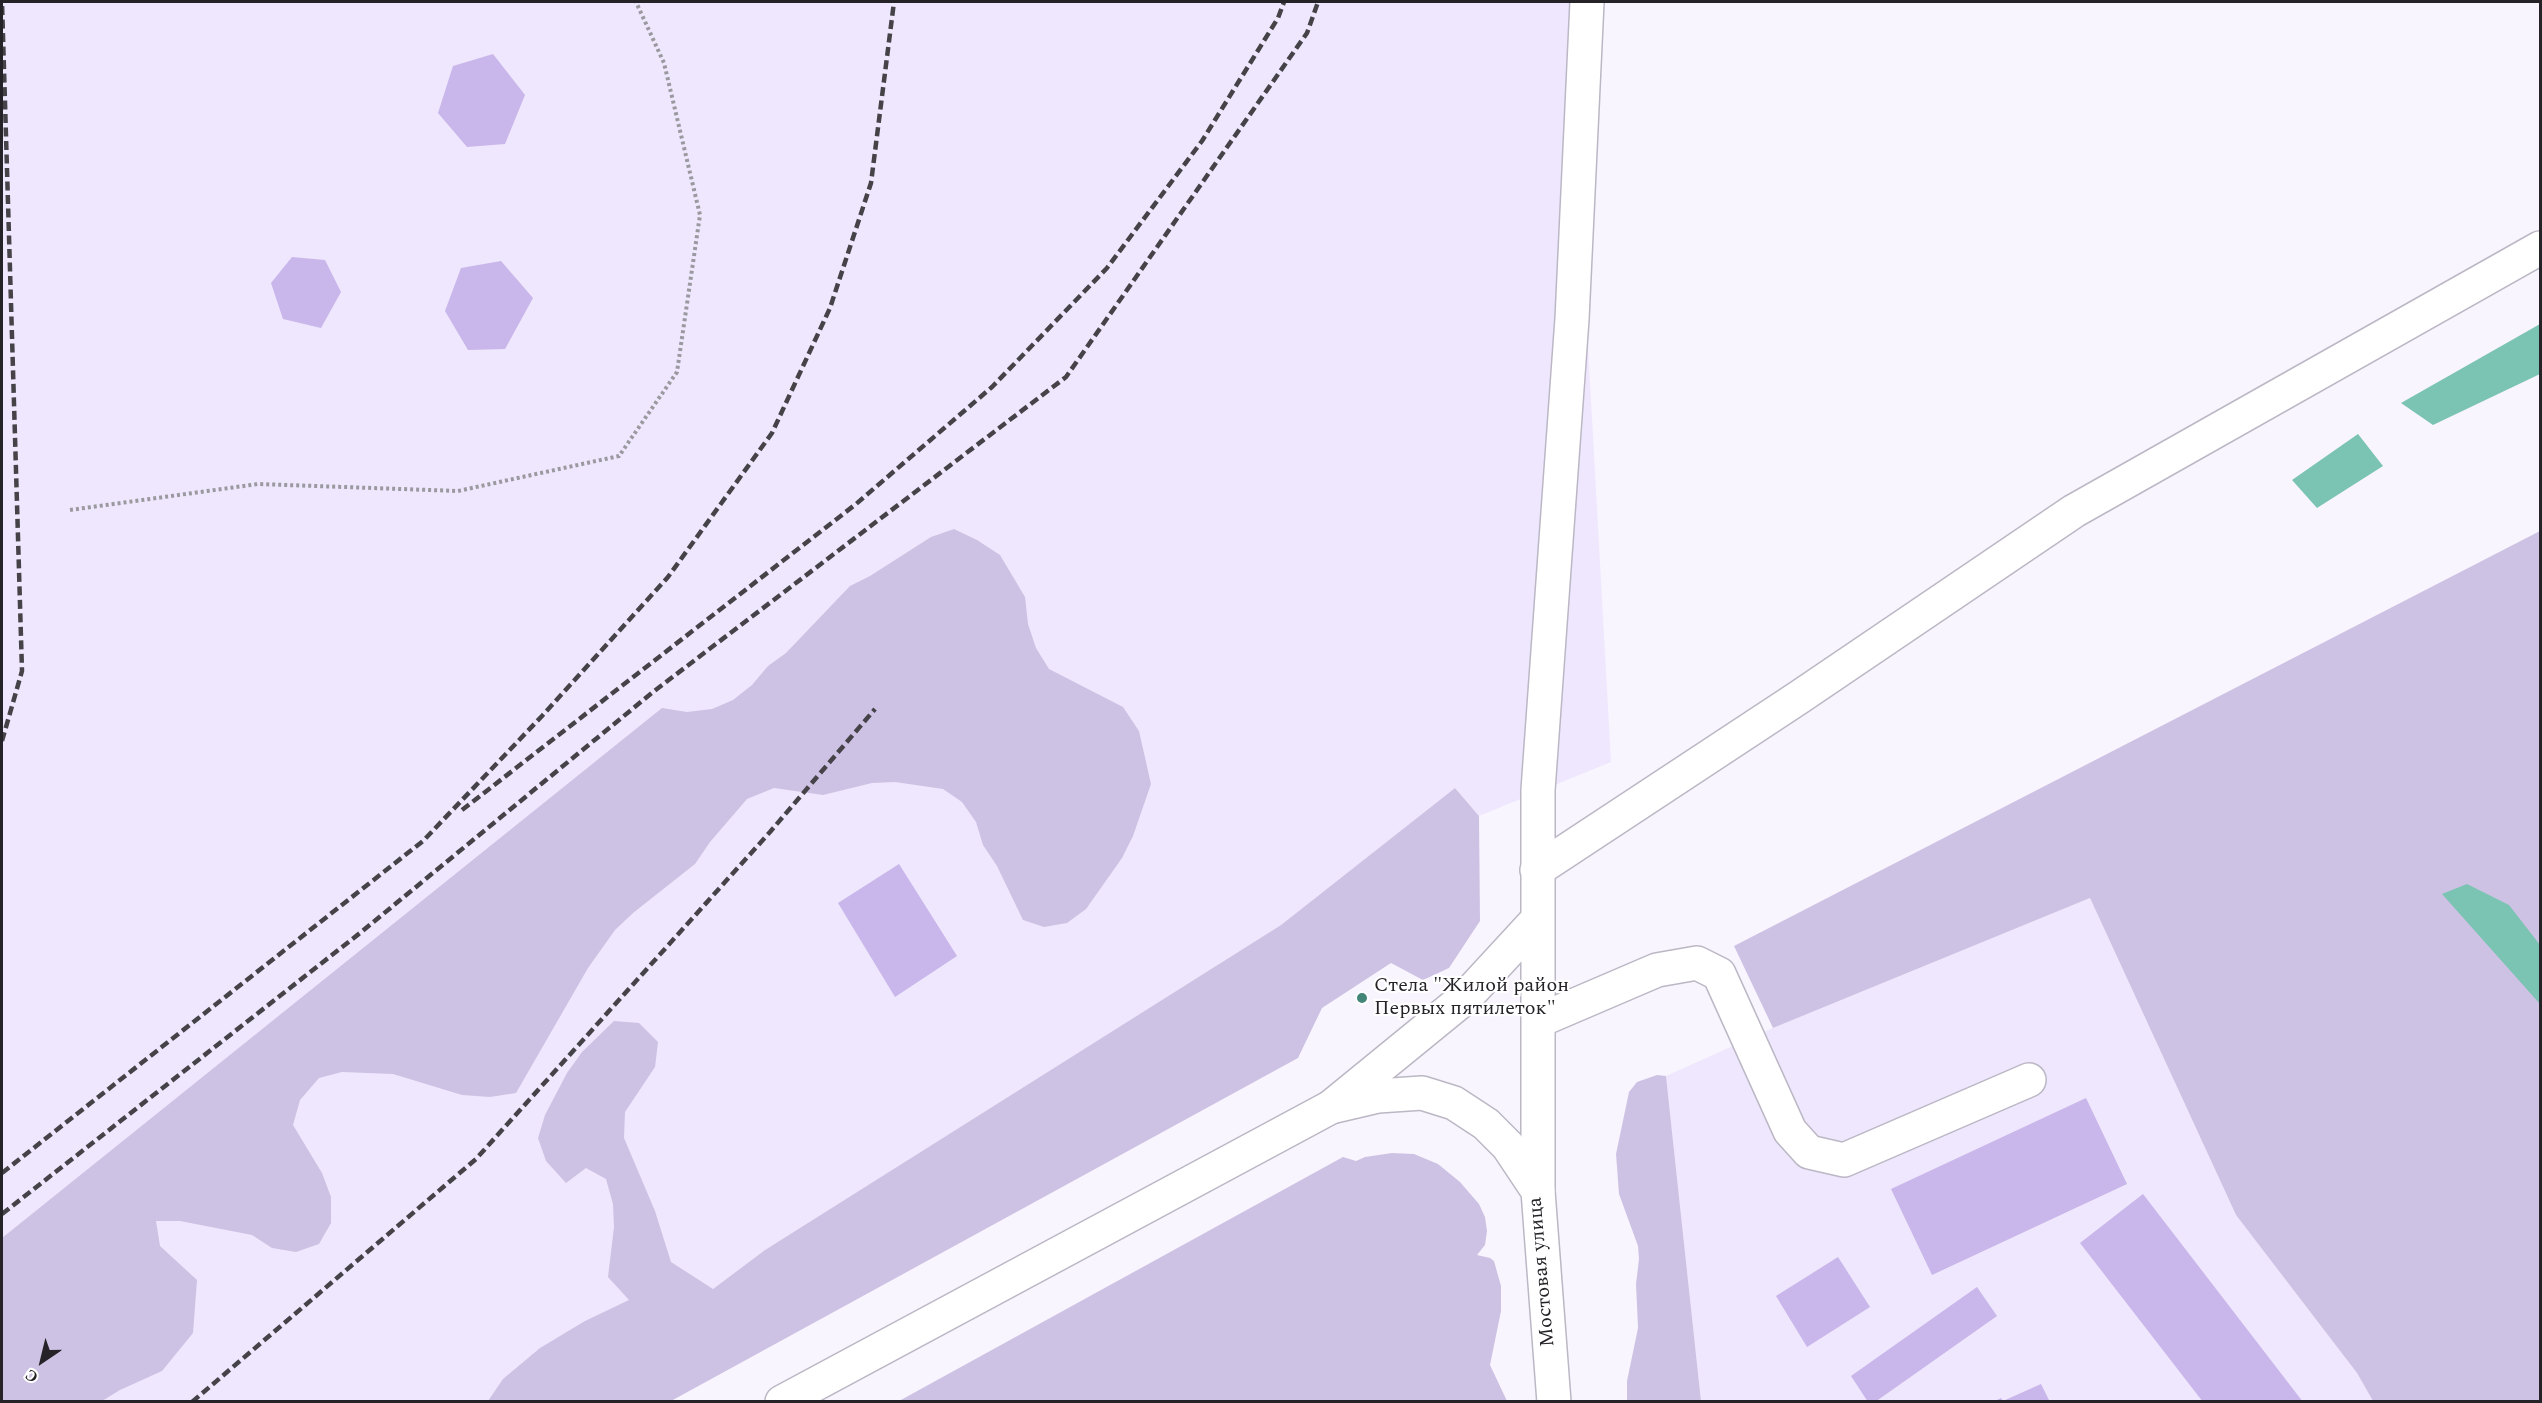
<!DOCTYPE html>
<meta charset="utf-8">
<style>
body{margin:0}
#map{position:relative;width:2542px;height:1403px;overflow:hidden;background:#f8f5fe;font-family:Spectral,serif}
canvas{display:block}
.frame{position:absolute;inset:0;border:3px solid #252328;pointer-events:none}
.north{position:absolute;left:12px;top:1331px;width:60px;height:60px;-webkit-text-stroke:4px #fff;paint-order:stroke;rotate:215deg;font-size:16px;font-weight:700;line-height:24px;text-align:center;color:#252328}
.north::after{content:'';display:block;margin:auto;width:21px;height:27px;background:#252328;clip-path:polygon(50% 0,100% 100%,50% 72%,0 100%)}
</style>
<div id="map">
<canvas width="2542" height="1403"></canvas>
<div class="frame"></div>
<div class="north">С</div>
</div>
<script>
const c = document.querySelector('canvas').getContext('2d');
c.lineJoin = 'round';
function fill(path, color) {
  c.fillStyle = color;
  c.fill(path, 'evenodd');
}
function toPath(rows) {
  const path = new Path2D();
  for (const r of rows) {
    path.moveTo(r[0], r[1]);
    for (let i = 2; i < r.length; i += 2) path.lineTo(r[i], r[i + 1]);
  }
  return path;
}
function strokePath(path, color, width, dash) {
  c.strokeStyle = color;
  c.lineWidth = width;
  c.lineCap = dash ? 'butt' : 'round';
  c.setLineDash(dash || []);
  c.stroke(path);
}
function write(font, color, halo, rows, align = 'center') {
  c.font = font + ' Spectral,serif';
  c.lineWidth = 4.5;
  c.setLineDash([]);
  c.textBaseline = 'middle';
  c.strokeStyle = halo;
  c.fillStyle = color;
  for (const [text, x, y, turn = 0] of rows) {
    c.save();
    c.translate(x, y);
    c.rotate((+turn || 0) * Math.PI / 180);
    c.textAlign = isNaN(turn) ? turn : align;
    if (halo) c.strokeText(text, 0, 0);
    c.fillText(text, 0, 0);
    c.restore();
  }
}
const built = toPath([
 [2,2,1569,2,1611,762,1479,816,1455,788,1281,925,765,1250,563,1401,2,1402],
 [2090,898,2236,1215,2357,1373,2373,1401,1701,1401,1666,1076,1773,1028]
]);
const green = toPath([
 [954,529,977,540,1000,555,1025,597,1028,624,1036,648,1049,669,1123,707,1139,731,1151,784,1133,836,1122,858,1086,909,1067,923,1044,927,1023,920,997,866,983,845,976,822,962,802,943,789,895,782,872,783,823,795,774,788,747,799,710,842,695,864,633,913,615,930,588,968,516,1093,490,1097,462,1095,393,1074,342,1072,319,1078,300,1100,293,1125,322,1173,331,1197,331,1223,319,1244,296,1252,272,1248,252,1235,180,1221,156,1221,160,1246,197,1280,193,1333,162,1371,120,1390,102,1401,2,1401,2,1238,662,708,687,712,712,709,733,700,752,685,768,666,786,653,850,586,870,576,931,537],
 [2540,531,2540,1401,2373,1401,2357,1373,2236,1215,2090,898,1773,1028,1734,946],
 [1455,788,1479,816,1480,921,1449,968,1423,980,1391,963,1322,1008,1298,1058,671,1401,488,1401,503,1379,540,1348,585,1321,629,1300,608,1277,614,1227,613,1204,606,1179,586,1168,566,1183,546,1161,538,1138,545,1115,567,1073,582,1052,614,1021,639,1023,658,1042,655,1067,625,1112,624,1138,655,1211,671,1262,713,1289,765,1250,1281,925],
 [1657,1075,1666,1076,1701,1401,1627,1401,1627,1381,1638,1328,1636,1284,1639,1259,1638,1246,1619,1194,1616,1154,1629,1092,1637,1082],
 [1392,1153,1414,1154,1438,1164,1460,1182,1479,1204,1485,1217,1487,1231,1485,1245,1477,1255,1490,1258,1494,1261,1501,1286,1501,1311,1490,1365,1507,1401,899,1401,1343,1157,1356,1161,1365,1157]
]);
const water = toPath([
 [2540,324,2540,374,2433,425,2401,403],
 [2358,434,2383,466,2317,508,2292,480],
 [2467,884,2509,905,2540,945,2540,1004,2442,894]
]);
const building = toPath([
 [493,54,525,95,505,144,467,147,438,113,453,66],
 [292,257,325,260,341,292,321,328,283,319,271,283],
 [501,261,533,298,505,349,468,350,445,311,461,268],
 [899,864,957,956,895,997,838,903],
 [2086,1098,2127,1184,1932,1275,1891,1189],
 [2143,1194,2303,1402,2203,1402,2080,1243],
 [1838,1257,1870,1307,1807,1347,1776,1296],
 [1977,1287,1997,1316,1875,1402,1868,1402,1851,1376],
 [2041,1384,2050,1402,1993,1402,2001,1398,2003,1401]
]);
const path = toPath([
 [70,510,258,484,458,491,619,456,677,372,700,215,664,63,636,2]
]);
const minor = toPath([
 [1537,870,1798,698,2074,511,2540,248],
 [1538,1021,1657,970,1697,963,1719,974,1790,1131,1809,1152,1844,1160,2029,1080],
 [1331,1107,1467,996,1538,919],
 [1538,1191,1538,790,1572,319,1587,2]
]);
const major = toPath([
 [782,1402,1331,1107,1378,1096,1422,1093,1454,1103,1486,1124,1508,1146,1538,1191,1554,1402]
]);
const rail = toPath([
 [2,741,22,671,2,2],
 [462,810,856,504,992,387,1107,268,1202,141,1278,18,1284,2],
 [2,1173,423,841,542,716,668,577,772,433,830,308,871,183,894,2],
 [2,1214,360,933,653,692,1066,377,1307,33,1318,2],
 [192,1402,476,1159,770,832,875,709]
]);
const markers = [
 [1362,998,6,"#438678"]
];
const poiNames = [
 ["Стела \"Жилой район",1374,987],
 ["Первых пятилеток\"",1374,1010]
];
const streetNames = [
 ["Мостовая улица",1543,1272,-95]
];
fill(built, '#efe7fd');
fill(green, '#cec2e4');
fill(water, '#7bc3b2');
fill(building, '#c9b6ea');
strokePath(minor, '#bcb7c5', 36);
strokePath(major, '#bcb7c5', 36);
strokePath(path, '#9b99a0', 4, [3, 3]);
strokePath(minor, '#fff', 33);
strokePath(major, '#fff', 33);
strokePath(rail, '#454248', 4.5, [9, 4.5]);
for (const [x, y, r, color] of markers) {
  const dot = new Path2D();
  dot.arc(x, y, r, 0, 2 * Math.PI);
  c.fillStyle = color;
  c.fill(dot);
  strokePath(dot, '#fff', 2);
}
write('20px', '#252328', '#fff', poiNames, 'left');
write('20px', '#252328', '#fff', streetNames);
</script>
